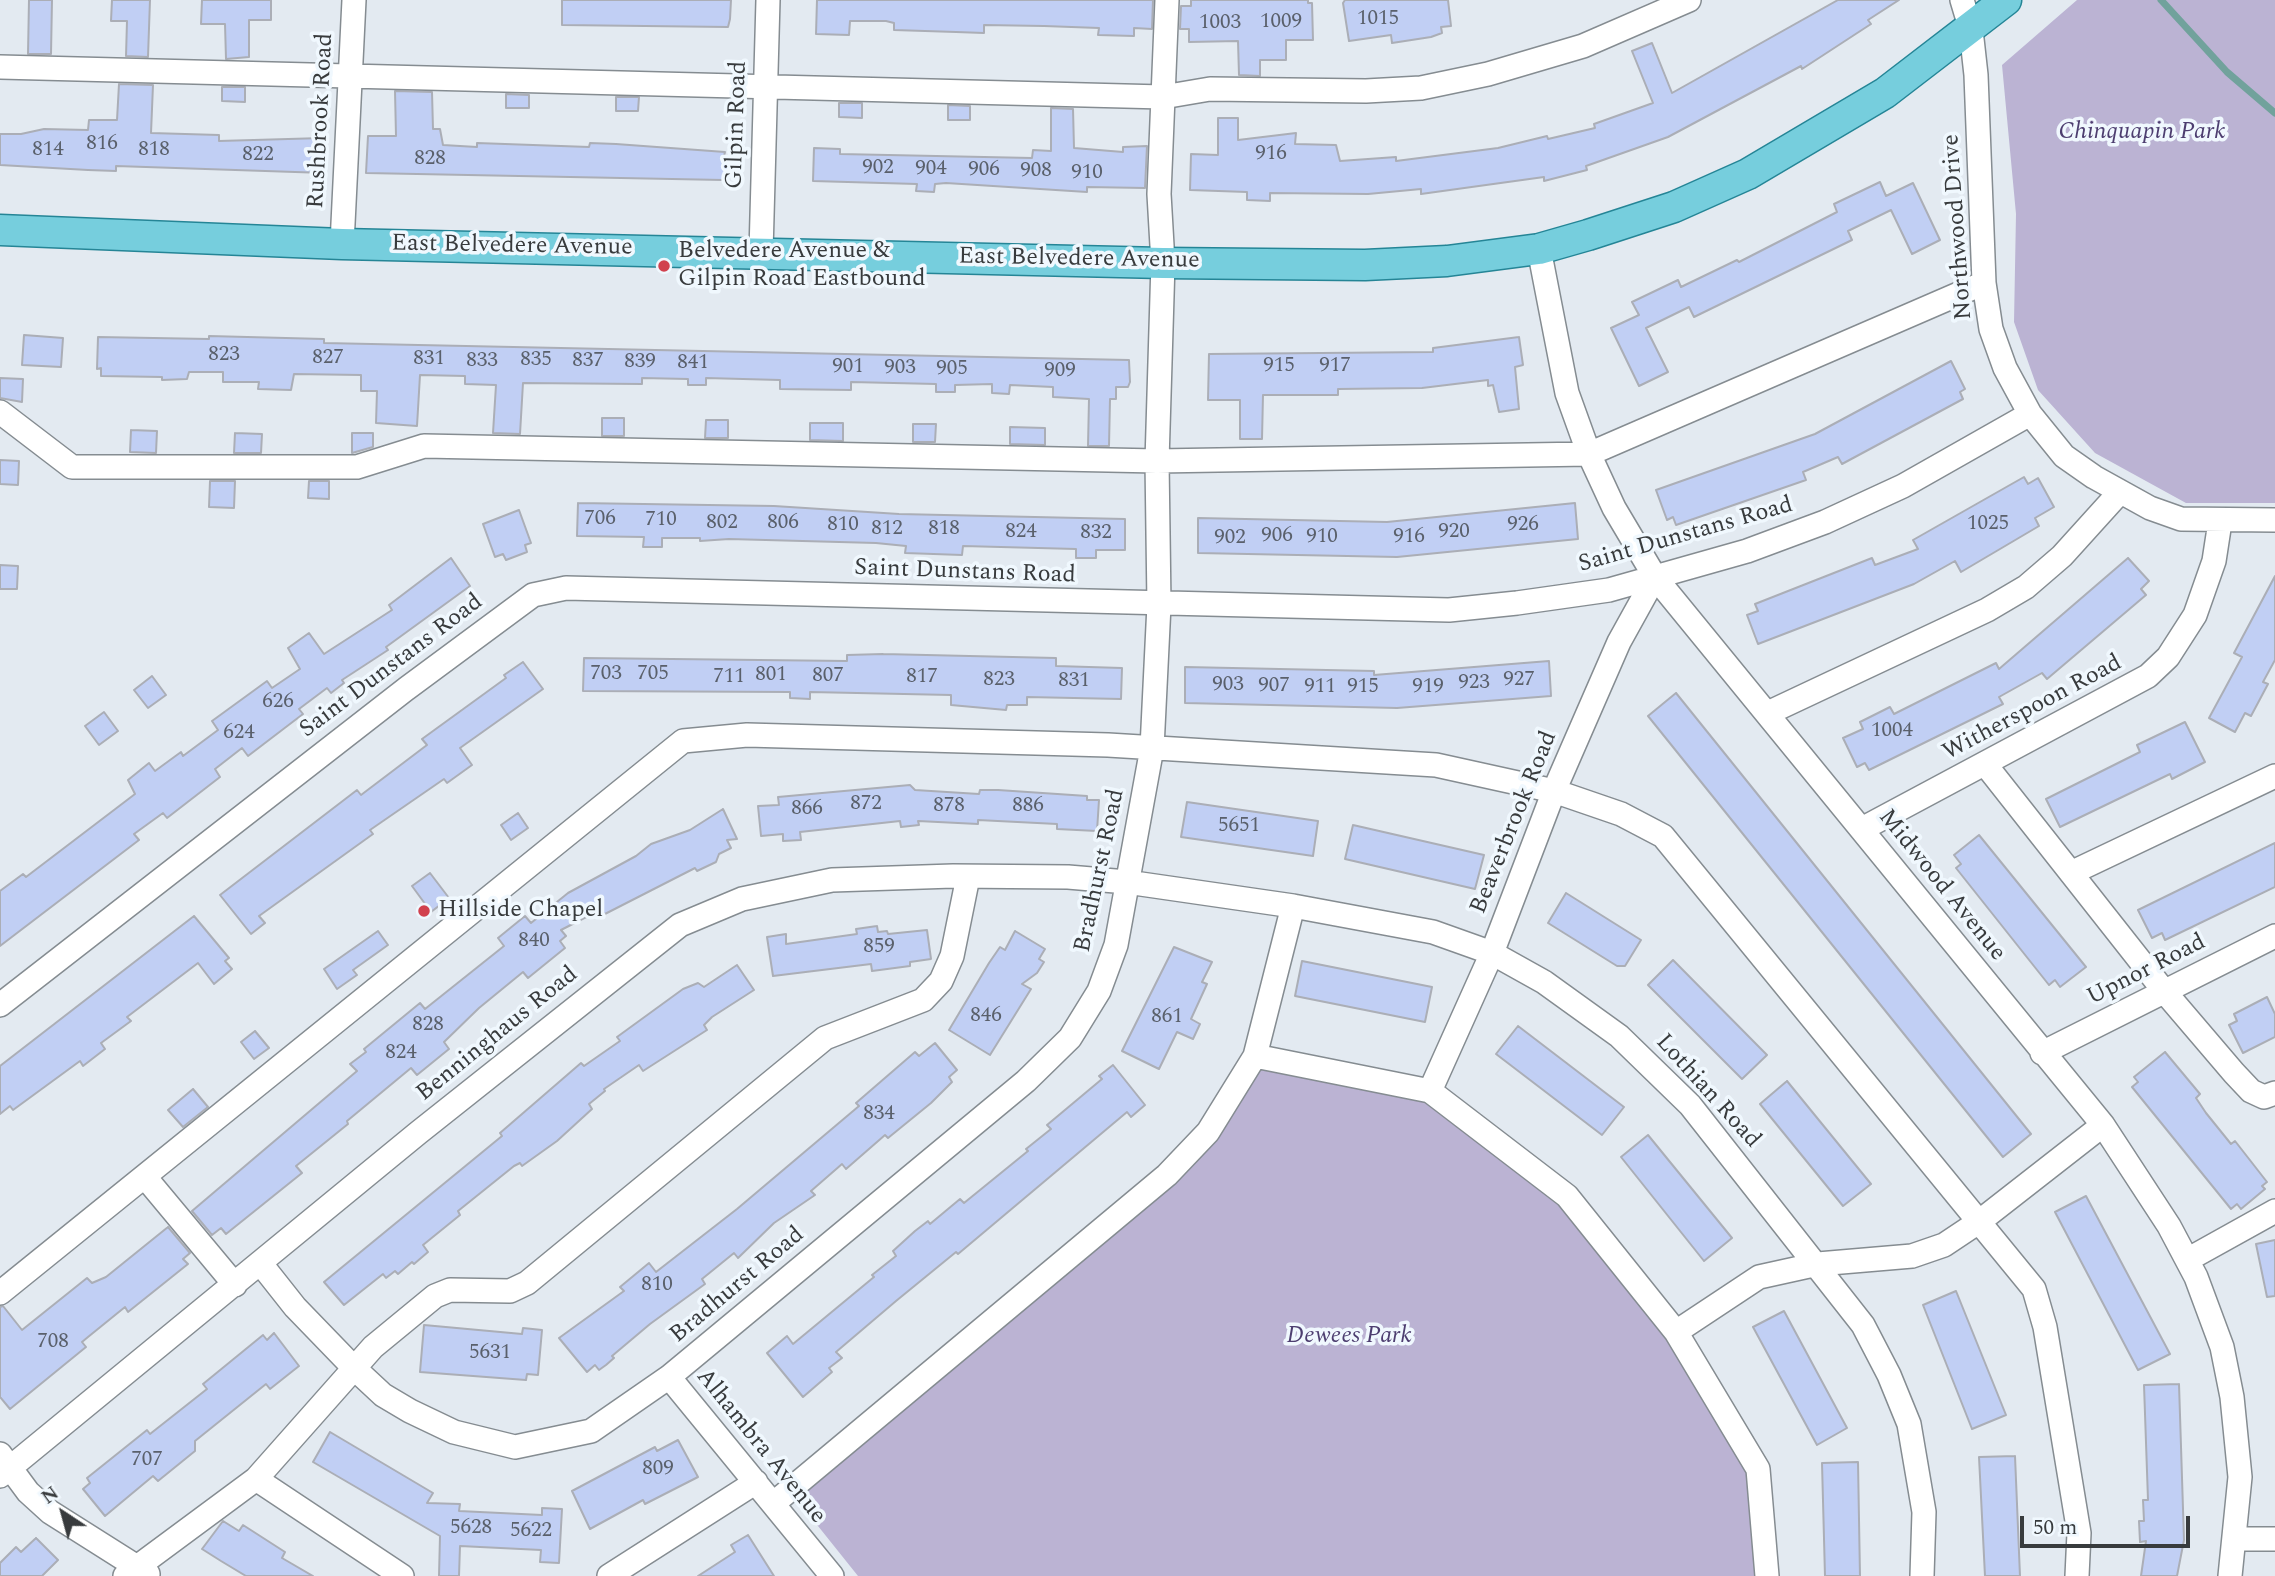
<!DOCTYPE html>
<style>
body{margin:0}
#map{position:relative;width:2275px;height:1576px;overflow:hidden;background:#e3eaf1;font-family:Spectral,serif}
canvas{display:block}
.north{position:absolute;left:28px;top:1478px;width:70px;height:70px;-webkit-text-stroke:5px #f0f8fe;paint-order:stroke;rotate:324deg;font-size:19px;font-weight:700;line-height:28px;text-align:center;color:#383b3d}
.north::after{content:'';display:block;margin:auto;width:24px;height:32px;background:#383b3d;clip-path:polygon(50% 0,100% 100%,50% 72%,0 100%)}
.scale{position:absolute;left:2020px;top:1516px;width:170px;height:32px;box-sizing:border-box;border:4px solid #383b3d;border-top:0;padding-left:9px;font-size:21px;line-height:24px;white-space:nowrap;color:#383b3d;-webkit-text-stroke:5px #f0f8fe;paint-order:stroke}
</style>
<div id="map">
<canvas width="2275" height="1576"></canvas>
<div class="north">N</div>
<div class="scale">50 m</div>
</div>
<script>
const c = document.querySelector('canvas').getContext('2d');
c.lineJoin = 'round';
function fill(path, color) {
  c.fillStyle = color;
  c.fill(path, 'evenodd');
}
function toPath(rows) {
  const path = new Path2D();
  for (const r of rows) {
    path.moveTo(r[0], r[1]);
    for (let i = 2; i < r.length; i += 2) path.lineTo(r[i], r[i + 1]);
  }
  return path;
}
function strokePath(path, color, width, dash) {
  c.strokeStyle = color;
  c.lineWidth = width;
  c.lineCap = dash ? 'butt' : 'round';
  c.setLineDash(dash || []);
  c.stroke(path);
}
function write(font, color, halo, rows, align = 'center') {
  c.font = font + ' Spectral,serif';
  c.lineWidth = 7;
  c.setLineDash([]);
  c.textBaseline = 'middle';
  c.strokeStyle = halo;
  c.fillStyle = color;
  for (const [text, x, y, turn = 0] of rows) {
    c.save();
    c.translate(x, y);
    c.rotate((+turn || 0) * Math.PI / 180);
    c.textAlign = isNaN(turn) ? turn : align;
    if (halo) c.strokeText(text, 0, 0);
    c.fillText(text, 0, 0);
    c.restore();
  }
}
const green = toPath([
 [2077,0,2275,0,2275,503,2186,503,2095,453,2038,390,2014,322,2016,214,2002,65],
 [1260,1067,1422,1097,1561,1201,1670,1336,1747,1469,1759,1576,858,1576,794,1496,1150,1200]
]);
const stream = toPath([
 [2161,0,2227,72,2275,113]
]);
const building = toPath([
 [29,0,52,0,51,54,28,54,29,0],
 [112,0,150,0,148,57,126,56,127,21,111,21,112,0],
 [202,0,271,0,271,20,249,20,249,57,226,59,225,24,201,24,202,0],
 [562,0,731,0,730,19,728,27,562,25,562,0],
 [817,0,1153,0,1152,29,1134,28,1134,36,1098,35,1099,28,1044,26,984,25,984,33,956,32,894,30,894,23,886,21,850,21,849,35,816,34,817,0],
 [1191,0,1308,0,1308,3,1312,3,1313,40,1286,40,1286,60,1260,60,1260,76,1239,75,1238,41,1189,42,1189,29,1180,29,1181,6,1191,6,1191,0],
 [1345,0,1448,0,1451,26,1441,27,1442,33,1431,37,1392,43,1391,35,1349,41,1343,3,1345,0],
 [1838,0,1899,0,1868,20,1871,24,1802,69,1801,66,1668,137,1586,166,1587,170,1544,181,1544,177,1421,194,1421,189,1368,194,1270,193,1270,201,1247,200,1247,192,1190,190,1191,154,1218,155,1218,118,1238,118,1238,140,1296,133,1295,144,1336,145,1340,161,1396,157,1396,161,1498,148,1547,136,1548,139,1595,128,1594,124,1653,103,1632,51,1652,43,1672,93,1838,0],
 [119,84,153,85,151,133,219,135,219,141,323,138,327,141,325,173,116,166,116,171,88,170,0,165,0,134,21,134,44,129,88,130,89,120,117,120,119,84],
 [222,87,245,87,245,102,222,101,222,87],
 [395,91,432,92,433,129,440,129,443,145,477,147,477,143,589,147,590,143,616,144,725,152,724,156,734,157,733,176,723,175,723,180,366,173,368,136,396,136,395,91],
 [506,94,529,95,529,108,506,108,506,94],
 [616,97,639,97,638,111,616,111,616,97],
 [839,103,862,103,862,118,839,117,839,103],
 [948,105,970,106,970,120,948,120,948,105],
 [1051,108,1073,109,1074,148,1123,152,1123,147,1147,146,1145,188,1087,187,1087,192,946,183,935,184,934,192,916,191,917,184,813,181,814,148,840,149,840,154,1032,158,1033,150,1051,151,1051,108],
 [1880,182,1886,196,1913,183,1940,240,1912,254,1891,210,1848,231,1852,240,1694,317,1689,307,1646,328,1668,372,1639,386,1611,328,1639,315,1632,302,1678,280,1681,287,1737,260,1739,262,1837,212,1834,204,1880,182],
 [24,335,63,338,61,367,22,365,24,335],
 [209,336,324,339,324,343,1129,360,1130,382,1128,387,1116,387,1116,399,1110,399,1109,446,1088,446,1089,399,1053,397,1053,387,1010,385,1009,394,992,393,992,384,955,385,955,392,936,392,936,384,851,382,851,390,780,389,780,380,706,378,706,385,688,385,688,379,642,378,642,384,523,383,520,434,493,433,496,385,465,384,465,376,420,375,417,426,376,423,377,391,361,391,361,375,294,374,291,390,258,389,259,382,223,382,223,372,189,372,187,379,162,380,162,377,101,376,101,368,97,369,98,337,209,339,209,336],
 [1519,337,1523,365,1515,367,1519,409,1499,412,1493,385,1488,386,1488,380,1422,388,1338,389,1338,395,1263,395,1262,439,1240,439,1240,400,1208,400,1209,354,1433,352,1433,348,1519,337],
 [1951,361,1965,389,1960,392,1963,399,1842,464,1838,457,1803,472,1806,480,1676,525,1673,517,1667,520,1656,490,1815,434,1951,361],
 [0,378,23,379,22,402,0,398,0,378],
 [602,418,624,418,624,436,602,436,602,418],
 [706,420,728,420,728,438,705,438,706,420],
 [810,423,843,423,843,441,810,440,810,423],
 [913,424,936,424,935,442,913,442,913,424],
 [1010,427,1045,428,1045,445,1010,444,1010,427],
 [131,430,157,431,156,453,130,452,131,430],
 [235,433,262,434,261,453,234,453,235,433],
 [352,433,373,433,373,447,352,453,352,433],
 [0,460,19,461,18,485,0,484,0,460],
 [2024,477,2028,484,2038,478,2054,507,2035,518,2039,526,1961,572,1955,561,1914,584,1758,644,1747,615,1758,611,1755,604,1872,558,1875,565,1918,549,1913,540,2024,477],
 [210,481,235,481,234,508,209,507,210,481],
 [309,481,329,481,329,499,308,498,309,481],
 [578,503,774,506,899,514,1125,519,1125,550,1096,550,1096,558,1076,558,1076,549,963,546,962,555,905,553,906,546,876,543,729,539,700,541,700,538,662,538,662,547,643,547,644,537,577,536,578,503],
 [1575,503,1578,539,1397,557,1198,553,1198,518,1387,522,1575,503],
 [519,510,531,543,525,545,527,552,506,560,503,554,495,557,483,524,519,510],
 [451,558,470,586,386,647,388,650,342,680,344,683,331,693,327,688,299,709,303,714,248,756,242,748,215,769,220,777,167,818,163,813,134,834,139,840,0,946,0,891,23,874,26,877,135,794,128,780,149,763,155,771,181,752,183,756,218,730,212,721,267,681,272,688,300,669,288,648,309,633,324,654,392,610,389,605,451,558],
 [2128,558,2149,581,2141,589,2146,595,2047,679,2042,673,1999,697,2003,704,1869,770,1865,763,1857,767,1843,738,1863,729,1860,722,1890,707,1894,714,1996,663,1999,669,2128,558],
 [0,565,18,566,17,589,0,589,0,565],
 [2275,576,2275,660,2263,682,2268,684,2251,716,2245,713,2235,732,2209,718,2242,657,2234,653,2275,576],
 [883,654,1056,658,1056,666,1122,668,1121,699,1027,697,1027,705,1007,705,1006,710,951,705,951,695,810,692,810,699,790,698,790,692,583,691,584,658,847,661,847,655,883,654],
 [1549,661,1551,696,1397,708,1185,703,1185,667,1374,671,1374,675,1549,661],
 [523,662,543,689,460,748,472,765,447,783,444,779,370,830,373,834,259,916,265,923,251,934,220,895,357,790,361,795,423,748,427,745,422,739,506,678,504,675,523,662],
 [152,676,166,695,148,708,134,690,152,676],
 [1676,693,2031,1134,2003,1157,1648,716,1676,693],
 [104,712,118,731,99,745,85,726,104,712],
 [2185,722,2205,762,2172,779,2170,774,2060,827,2046,799,2140,752,2137,745,2185,722],
 [910,785,915,790,979,794,980,790,998,790,1087,796,1087,800,1099,800,1097,831,1057,829,1057,824,978,820,978,824,918,821,919,825,901,827,900,821,800,832,801,840,783,841,783,834,761,836,758,806,779,805,778,797,910,785],
 [1187,802,1318,821,1313,856,1181,837,1187,802],
 [723,809,737,839,727,840,731,848,719,854,716,862,697,871,695,868,601,916,598,911,561,930,566,936,560,941,565,948,528,978,523,972,479,1008,444,1042,449,1049,417,1075,411,1068,347,1121,348,1124,296,1166,302,1173,226,1234,221,1228,212,1235,192,1211,357,1071,350,1064,366,1052,364,1049,420,1003,425,1009,504,946,498,938,525,916,531,923,568,893,636,856,651,844,690,830,723,809],
 [518,813,528,828,511,840,501,825,518,813],
 [1353,825,1484,855,1475,889,1345,859,1353,825],
 [1979,835,2086,967,2060,987,2055,980,2049,985,1956,868,1961,864,1954,855,1979,835],
 [2275,843,2275,887,2165,940,2162,933,2152,938,2138,910,2275,843],
 [430,873,449,898,431,912,412,886,430,873],
 [1566,893,1641,940,1625,966,1617,966,1548,923,1566,893],
 [194,916,229,958,225,961,232,969,214,984,198,963,127,1017,131,1021,101,1043,105,1049,83,1066,80,1061,13,1110,10,1106,0,1114,0,1066,194,916],
 [877,926,878,932,887,931,888,934,927,930,931,959,910,962,910,966,872,971,871,964,773,976,767,937,786,934,786,944,857,934,856,929,877,926],
 [378,931,388,945,353,970,357,975,337,989,324,969,378,931],
 [1015,931,1045,949,1039,959,1044,962,1037,973,1022,984,1031,989,990,1055,949,1030,989,963,1000,947,1005,950,1015,931],
 [1174,947,1212,962,1202,982,1207,984,1191,1019,1200,1024,1193,1039,1177,1032,1159,1069,1122,1051,1174,947],
 [1673,960,1767,1055,1742,1079,1648,985,1673,960],
 [1302,961,1432,987,1425,1022,1295,996,1302,961],
 [737,965,754,990,712,1017,704,1025,707,1030,643,1071,639,1065,604,1089,605,1091,589,1104,592,1109,557,1141,522,1166,520,1163,514,1166,458,1211,460,1215,423,1245,428,1252,414,1264,412,1262,398,1274,395,1271,386,1278,383,1274,344,1305,324,1282,502,1136,500,1133,581,1063,584,1066,620,1041,617,1037,683,989,698,983,704,987,737,965],
 [2267,997,2275,1014,2275,1037,2243,1053,2229,1025,2237,1021,2234,1014,2267,997],
 [1518,1026,1624,1107,1602,1135,1496,1054,1518,1026],
 [255,1031,269,1048,254,1059,241,1042,255,1031],
 [935,1043,957,1070,949,1077,952,1082,931,1103,888,1138,885,1135,846,1169,842,1164,811,1191,815,1195,774,1223,738,1258,734,1253,702,1279,705,1284,650,1324,612,1356,614,1358,606,1365,599,1370,595,1365,587,1372,559,1338,624,1291,620,1287,649,1263,656,1272,737,1209,859,1106,856,1103,915,1052,919,1056,935,1043],
 [2165,1052,2200,1094,2196,1098,2206,1113,2231,1144,2235,1141,2267,1182,2262,1186,2265,1189,2241,1209,2237,1204,2231,1209,2132,1087,2138,1082,2134,1077,2165,1052],
 [1113,1065,1145,1105,1131,1117,1127,1112,958,1254,956,1252,896,1301,836,1352,842,1358,829,1368,832,1372,803,1397,767,1353,787,1336,793,1344,874,1277,872,1275,896,1256,893,1251,915,1231,928,1221,930,1224,960,1199,964,1203,1028,1151,1026,1149,1051,1129,1047,1125,1102,1079,1099,1076,1113,1065],
 [1787,1081,1871,1184,1843,1206,1760,1104,1787,1081],
 [193,1089,208,1107,183,1127,168,1110,193,1089],
 [1648,1135,1732,1238,1704,1261,1621,1157,1648,1135],
 [2086,1196,2170,1354,2138,1370,2055,1212,2086,1196],
 [168,1227,190,1253,183,1259,188,1264,128,1312,125,1307,88,1337,82,1342,86,1347,10,1409,0,1397,0,1307,3,1306,22,1330,87,1278,92,1283,106,1277,168,1227],
 [2275,1240,2275,1296,2267,1297,2256,1244,2275,1240],
 [1956,1291,2006,1415,1972,1429,1923,1305,1956,1291],
 [1784,1311,1847,1428,1817,1445,1753,1327,1784,1311],
 [424,1325,522,1334,523,1328,542,1330,538,1375,527,1374,526,1380,420,1372,424,1325],
 [274,1333,299,1366,270,1389,266,1384,195,1441,195,1451,158,1481,153,1476,105,1516,83,1489,90,1483,87,1478,147,1430,150,1434,207,1389,203,1384,263,1335,267,1340,274,1333],
 [2179,1384,2184,1540,2177,1576,2141,1576,2146,1541,2140,1542,2139,1521,2144,1521,2143,1500,2148,1500,2144,1385,2179,1384],
 [330,1432,433,1493,427,1503,460,1504,459,1511,542,1515,542,1508,562,1509,559,1563,540,1562,541,1550,460,1546,459,1576,439,1576,440,1536,313,1462,330,1432],
 [678,1440,698,1477,645,1504,643,1500,590,1529,572,1491,655,1447,657,1451,678,1440],
 [2015,1456,2020,1576,1985,1576,1979,1457,2015,1456],
 [1858,1462,1860,1576,1825,1576,1822,1463,1858,1462],
 [223,1521,239,1531,243,1525,285,1552,282,1558,313,1576,246,1576,221,1561,202,1549,223,1521],
 [748,1535,774,1576,698,1576,735,1552,731,1545,748,1535],
 [36,1538,58,1560,42,1576,0,1576,0,1563,16,1547,21,1552,36,1538]
]);
const minor = toPath([
 [1962,0,1971,30,1976,75,1984,283,1991,329,2005,368,2030,414,2064,456,2094,477,2150,508,2181,519,2275,520],
 [0,67,1163,97,1210,89,1366,91,1421,88,1488,74,1583,46,1689,0],
 [342,244,354,0],
 [1539,249,1567,393,1589,454,1614,508,1655,577,2103,1125,2169,1226,2196,1277,2222,1347,2232,1397,2240,1477,2230,1576],
 [761,252,768,0],
 [0,412,72,467,357,467,424,446,1157,461,1589,454,1984,283],
 [1768,713,1987,610,2026,587,2062,556,2119,493],
 [1985,764,2164,991,2234,1073,2251,1091,2264,1097,2275,1093],
 [1862,829,2148,676,2168,657,2195,615,2214,561,2220,522],
 [2071,873,2275,776],
 [0,1005,406,689,533,595,566,588,1449,610,1517,603,1609,590,1747,551,1825,522,1903,486,2030,414],
 [2042,1053,2275,936],
 [1255,1056,1430,1091,1567,1196,1676,1332,1758,1469,1767,1576],
 [1430,1091,1492,953,1554,791,1619,642,1655,577],
 [145,1177,235,1285],
 [2187,1260,2275,1211],
 [261,1264,295,1307,354,1368,383,1395,410,1411,454,1432,515,1447,591,1431,669,1377,1026,1081,1070,1038,1099,991,1116,945,1152,748,1159,605,1157,461,1163,263,1159,194,1167,0],
 [0,1293,683,741,747,735,1108,745,1436,765,1554,791,1621,814,1663,836,2034,1289,2045,1327,2079,1533,2077,1576],
 [1676,1332,1759,1277,1818,1264,1912,1256,1944,1245,1980,1221,2103,1125],
 [669,1377,832,1576],
 [0,1454,28,1492,50,1512,148,1574],
 [0,1476,418,1133,680,925,742,899,832,880,953,876,1068,877,1127,882,1293,906,1433,932,1492,953,1544,982,1619,1036,1690,1105,1863,1325,1889,1375,1909,1424,1924,1512,1922,1576],
 [256,1479,402,1576],
 [774,1503,1167,1175,1208,1132,1255,1056,1293,906],
 [2236,1539,2275,1539],
 [125,1576,256,1479,373,1347,435,1296,450,1290,510,1291,527,1283,825,1038,923,1000,941,981,952,956,968,877],
 [609,1576,756,1482]
]);
const major = toPath([
 [0,230,342,244,1163,263,1365,265,1447,261,1539,249,1588,235,1674,207,1748,174,1885,93,2006,0]
]);
const markers = [
 [664,266,7,"#d1414e"],
 [424,911,7,"#d1414e"]
];
const numberNames = [
 ["1015",1378,20],
 ["1009",1281,23],
 ["1003",1220,24],
 ["816",102,145],
 ["814",48,151],
 ["818",154,151],
 ["916",1271,155],
 ["822",258,156],
 ["828",430,160],
 ["902",878,169],
 ["904",931,170],
 ["906",984,171],
 ["908",1036,172],
 ["910",1087,174],
 ["823",224,356],
 ["827",328,359],
 ["831",429,360],
 ["835",536,361],
 ["833",482,362],
 ["837",588,362],
 ["839",640,363],
 ["841",693,364],
 ["915",1279,367],
 ["917",1335,367],
 ["901",848,368],
 ["903",900,369],
 ["905",952,370],
 ["909",1060,372],
 ["706",600,520],
 ["710",661,521],
 ["802",722,524],
 ["806",783,524],
 ["1025",1988,525],
 ["810",843,526],
 ["926",1523,526],
 ["812",887,530],
 ["818",944,530],
 ["824",1021,533],
 ["920",1454,533],
 ["832",1096,534],
 ["906",1277,537],
 ["910",1322,538],
 ["916",1409,538],
 ["902",1230,539],
 ["703",606,675],
 ["705",653,675],
 ["801",771,676],
 ["807",828,677],
 ["711",729,678],
 ["817",922,678],
 ["823",999,681],
 ["927",1519,681],
 ["831",1074,682],
 ["923",1474,684],
 ["903",1228,686],
 ["907",1274,687],
 ["911",1320,688],
 ["915",1363,688],
 ["919",1428,688],
 ["626",278,703],
 ["1004",1892,732],
 ["624",239,734],
 ["872",866,805],
 ["878",949,807],
 ["886",1028,807],
 ["866",807,810],
 ["5651",1239,827],
 ["840",534,942],
 ["859",879,948],
 ["846",986,1017],
 ["861",1167,1018],
 ["828",428,1026],
 ["824",401,1054],
 ["834",879,1115],
 ["810",657,1286],
 ["708",53,1343],
 ["5631",490,1354],
 ["707",147,1461],
 ["809",658,1470],
 ["5628",471,1529],
 ["5622",531,1532]
];
const streetNames = [
 ["Rushbrook Road",322,121,-87],
 ["Gilpin Road",738,125,-88],
 ["Northwood Drive",1959,227,-94],
 ["East Belvedere Avenue",512,247,1],
 ["East Belvedere Avenue",1079,260,1],
 ["Saint Dunstans Road",1686,536,-16],
 ["Saint Dunstans Road",965,573,2],
 ["Saint Dunstans Road",392,667,-37],
 ["Witherspoon Road",2033,709,-28],
 ["Beaverbrook Road",1515,823,-68],
 ["Bradhurst Road",1101,871,-78],
 ["Midwood Avenue",1941,886,51],
 ["Upnor Road",2147,971,-27],
 ["Benninghaus Road",498,1035,-39],
 ["Lothian Road",1707,1092,48],
 ["Bradhurst Road",738,1286,-40],
 ["Alhambra Avenue",760,1447,51]
];
const parkNames = [
 ["Chinquapin Park",2142,133],
 ["Dewees Park",1349,1337]
];
const poiNames = [
 ["Belvedere Avenue &",678,252],
 ["Gilpin Road Eastbound",678,280],
 ["Hillside Chapel",438,911]
];
fill(green, '#bbb3d3');
strokePath(stream, '#71a29c', 7);
fill(building, '#c1cff4');
strokePath(building, '#abaeb6', 2);
strokePath(minor, '#858c91', 26);
strokePath(major, '#258596', 33);
strokePath(minor, '#fff', 23);
strokePath(major, '#76cedd', 30);
for (const [x, y, r, color] of markers) {
  const dot = new Path2D();
  dot.arc(x, y, r, 0, 2 * Math.PI);
  c.fillStyle = color;
  c.fill(dot);
  strokePath(dot, '#f0f8fe', 2.5);
}
write('21px', '#5a606b', null, numberNames);
write('24px', '#383b3d', '#f0f8fe', streetNames);
write('italic 24px', '#4d3e70', '#f0f8fe', parkNames);
write('24px', '#383b3d', '#f0f8fe', poiNames, 'left');
</script>
